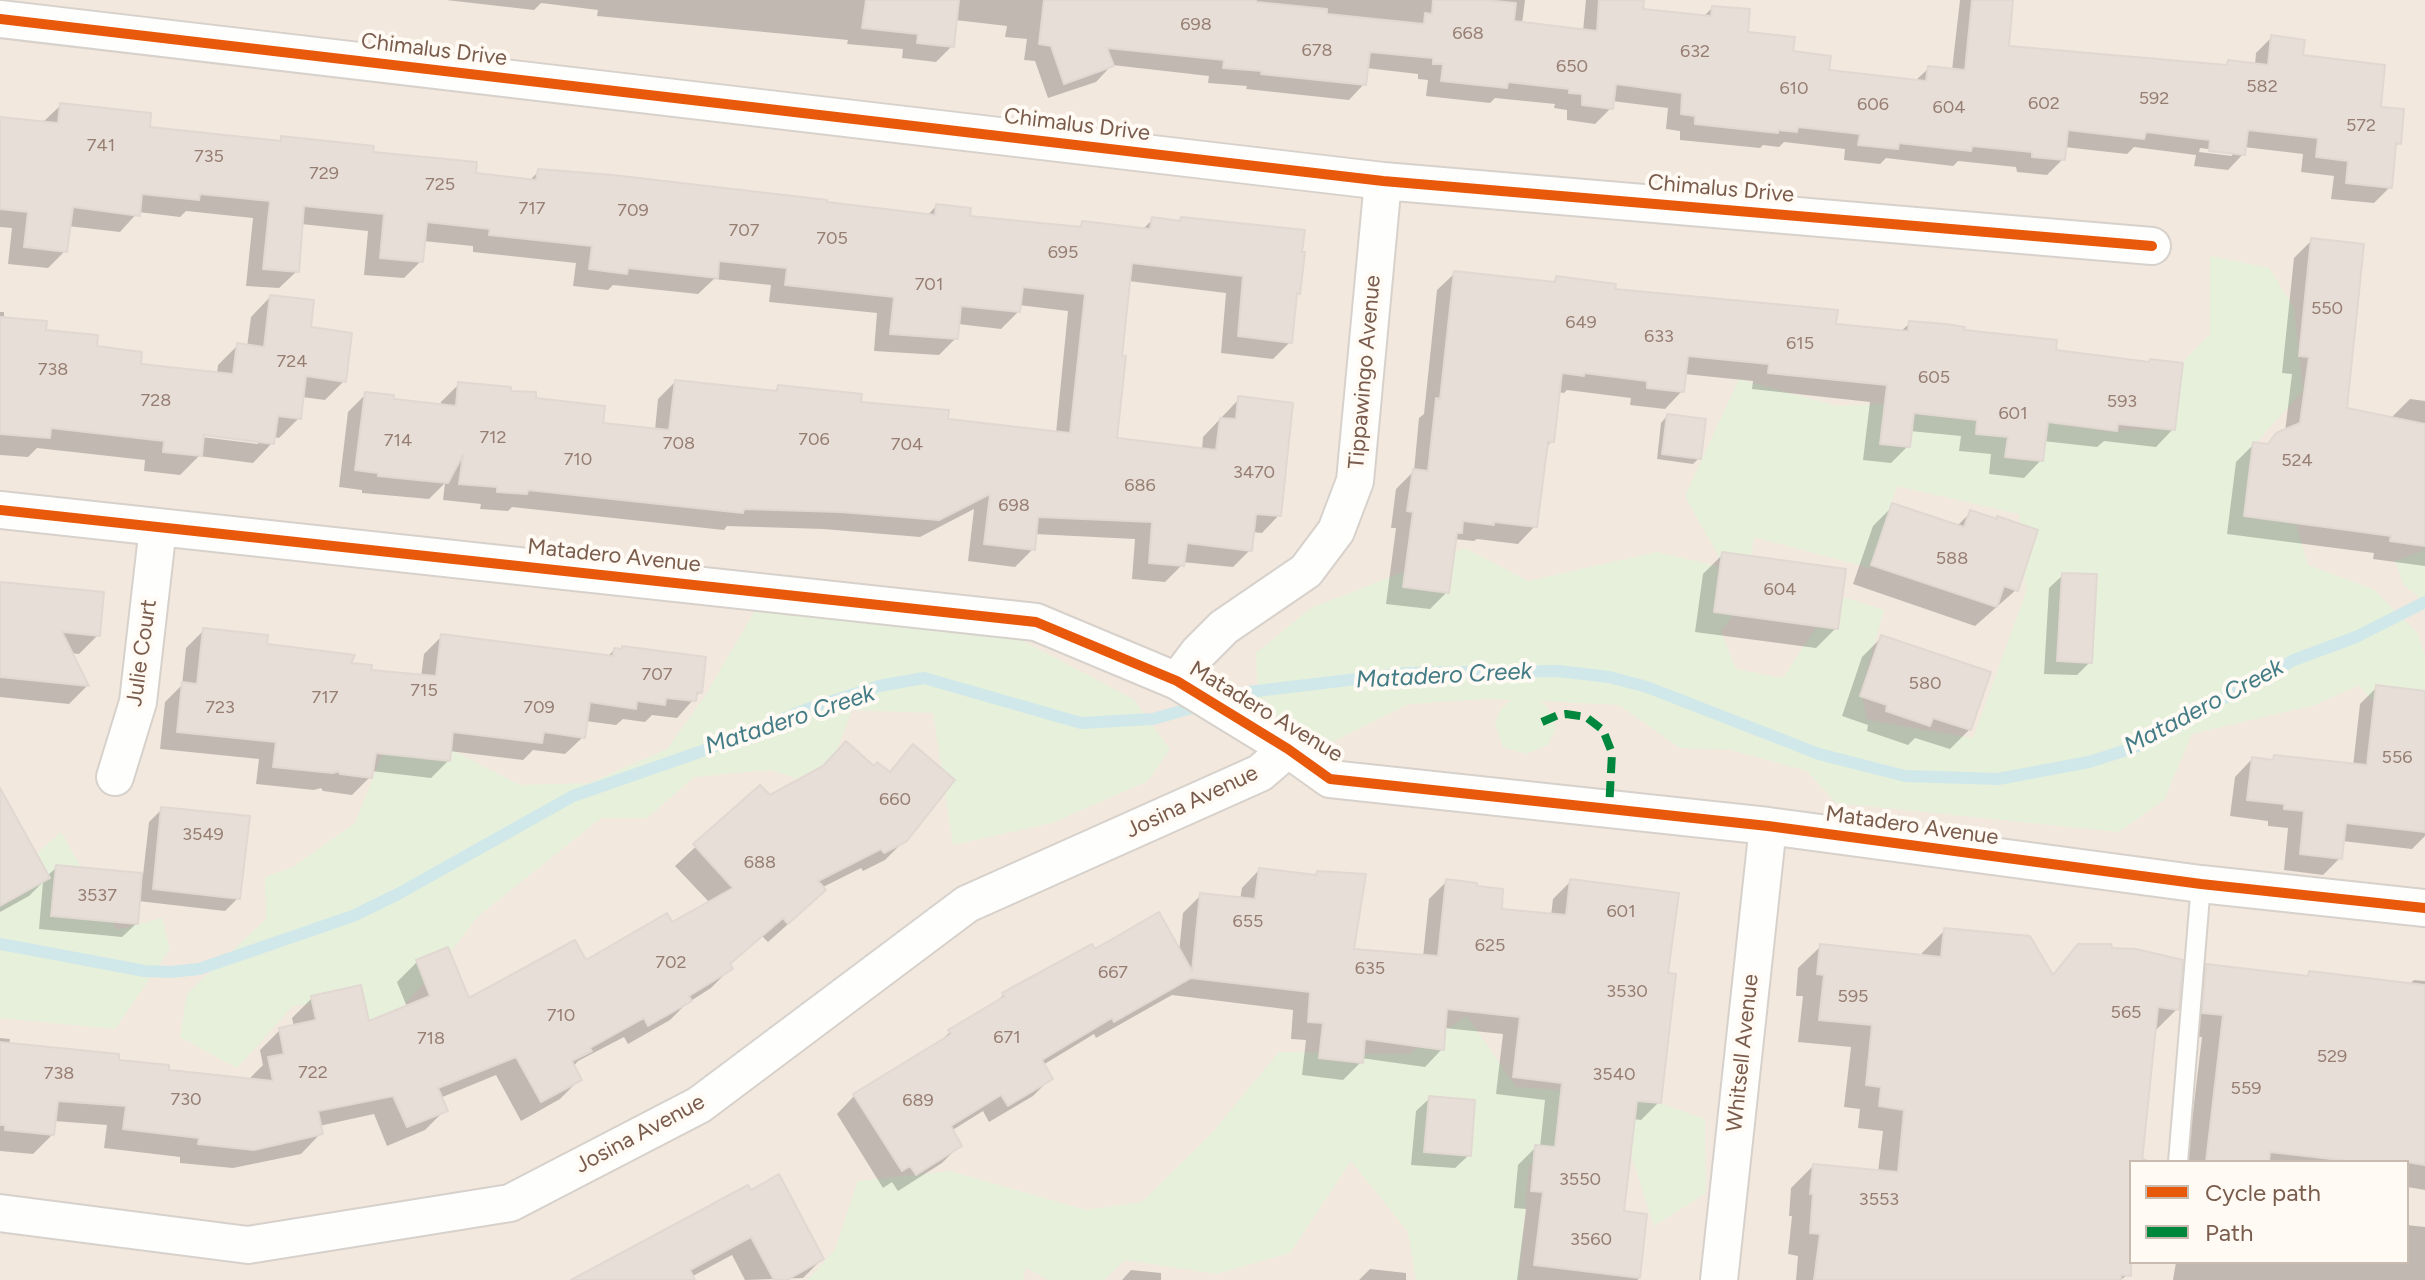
<!DOCTYPE html>
<style>
body{margin:0}
#map{position:relative;width:2425px;height:1280px;overflow:hidden;background:#f9f5f0;font-family:Figtree,sans-serif}
canvas{display:block}
.legend{position:absolute;left:2129px;top:1160px;width:280px;height:104px;box-sizing:border-box;background:#fffaf3;border:2px solid #cabbb1;margin:0;padding:10px 14px;list-style:none;font-size:24px;color:#7a5c4d}
.legend li{display:flex;align-items:center;gap:16px;height:40px}
.legend b{width:40px;border:2px solid #cabbb1}
</style>
<div id="map">
<canvas width="2425" height="1280"></canvas>
<ul class="legend">
<li><b style="height:10px;background:#e8590c"></b>Cycle path</li>
<li><b style="height:10px;background:#00873e"></b>Path</li>
</ul>
</div>
<script>
const c = document.querySelector('canvas').getContext('2d');
c.lineJoin = 'round';
function fill(path, color) {
  c.fillStyle = color;
  c.fill(path, 'evenodd');
}
function toPath(rows) {
  const path = new Path2D();
  for (const r of rows) {
    path.moveTo(r[0], r[1]);
    for (let i = 2; i < r.length; i += 2) path.lineTo(r[i], r[i + 1]);
  }
  return path;
}
function strokePath(path, color, width, dash) {
  c.strokeStyle = color;
  c.lineWidth = width;
  c.lineCap = dash ? 'butt' : 'round';
  c.setLineDash(dash || []);
  c.stroke(path);
}
function write(font, color, halo, rows, align = 'center') {
  c.font = font + ' Figtree,sans-serif';
  c.lineWidth = 8;
  c.setLineDash([]);
  c.textBaseline = 'middle';
  c.strokeStyle = halo;
  c.fillStyle = color;
  for (const [text, x, y, turn = 0] of rows) {
    c.save();
    c.translate(x, y);
    c.rotate((+turn || 0) * Math.PI / 180);
    c.textAlign = isNaN(turn) ? turn : align;
    if (halo) c.strokeText(text, 0, 0);
    c.fillText(text, 0, 0);
    c.restore();
  }
}
const residential = toPath([
 [0,0,2425,0,2425,1280,0,1280],
 [2131,1162,2407,1162,2407,1262,2131,1262]
]);
const green = toPath([
 [2210,256,2269,268,2294,308,2303,391,2255,444,2287,492,2308,565,2373,589,2417,632,2425,656,2425,704,2389,720,2359,685,2315,705,2192,734,2164,800,2119,832,1836,803,1807,771,1731,750,1680,748,1619,705,1540,701,1547,707,1556,728,1548,745,1526,754,1503,747,1495,724,1501,709,1511,700,1486,699,1409,704,1326,745,1259,727,1256,653,1311,608,1465,548,1528,581,1657,552,1725,568,1685,496,1739,379,1837,406,1963,400,2032,419,2104,431,2156,429,2175,370,2210,334],
 [1897,486,2019,514,2026,592,1973,738,1867,720,1861,691,1884,610,1837,595,1783,678,1736,669,1721,631,1744,601,1754,537,1870,568],
 [2425,550,2425,602,2404,585,2395,561],
 [757,607,1008,633,1133,699,1170,749,1148,781,1052,823,953,845,933,713,852,710,823,787,771,770,694,777,647,818,601,818,477,917,443,962,373,1040,350,999,293,1006,237,1068,180,1037,187,994,266,919,265,877,293,867,355,823,384,750,452,750,520,785,589,783,667,749,705,696],
 [61,832,117,930,162,918,170,949,115,1029,0,1018,0,886],
 [1467,1016,1516,1087,1642,1097,1705,1119,1706,1193,1654,1226,1630,1151,1529,1165,1519,1280,1416,1280,1408,1232,1351,1161,1290,1253,1216,1274,1125,1260,1104,1280,1048,1280,1026,1267,1023,1280,807,1280,835,1250,858,1181,950,1171,1086,1210,1142,1202,1211,1134,1279,1052,1408,1054]
]);
const shadow = toPath([
 [446,0,1525,0,1522,24,1583,31,1586,0,1642,0,1641,11,1703,17,1712,8,1746,33,1827,71,1915,81,1929,68,1952,70,1960,0,2011,0,2007,48,2224,67,2229,62,2255,65,2256,53,2272,37,2379,108,2399,143,2394,148,2390,187,2374,203,2331,199,2334,176,2301,172,2303,154,2244,147,2243,154,2228,170,2194,166,2196,155,2134,147,2127,154,2064,147,2063,159,2047,175,2017,172,2016,167,1958,161,1953,166,1886,158,1880,164,1844,160,1845,149,1784,142,1779,147,1763,145,1760,148,1680,140,1680,131,1666,129,1668,108,1612,101,1611,108,1595,124,1567,120,1567,110,1554,108,1555,104,1495,98,1490,103,1426,96,1428,80,1418,79,1418,74,1366,68,1364,84,1349,100,1246,89,1247,86,1208,83,1209,76,1112,65,1096,82,1048,98,1035,61,1024,60,1027,39,1005,37,1007,26,955,20,952,46,936,62,902,58,903,49,847,44,848,40,597,16,598,10,541,3,534,10],
 [2200,148,2232,152,2232,156,2199,152],
 [61,105,147,129,278,142,282,138,474,175,529,181,539,171,927,216,936,206,968,218,1076,229,1083,223,1142,230,1153,219,1178,223,1182,219,1298,293,1295,297,1290,342,1273,359,1221,353,1226,293,1128,281,1114,440,1202,450,1203,437,1239,399,1279,515,1262,533,1252,532,1250,550,1233,567,1182,562,1182,565,1165,582,1132,579,1135,539,1034,534,1033,549,1015,567,968,561,974,509,920,537,823,529,727,526,724,530,512,507,508,511,480,509,481,504,443,500,445,483,429,499,362,493,362,490,339,487,348,412,366,394,392,401,441,406,441,402,459,384,509,393,601,424,655,430,658,399,675,382,773,393,778,387,946,421,1056,433,1068,311,1019,305,1018,312,1001,329,958,324,956,338,939,355,874,351,877,313,769,302,771,285,714,279,698,294,613,285,608,290,573,286,576,263,473,252,473,246,423,241,421,261,404,278,364,275,368,231,301,224,297,271,279,288,246,286,253,218,186,211,180,217,138,212,120,232,68,226,65,251,48,268,8,264,12,228,0,227,0,119,43,122],
 [2312,240,2345,409,2392,417,2410,399,2425,401,2425,566,2373,559,2374,553,2227,534,2236,462,2254,444,2266,446,2277,435,2285,432,2292,374,2282,373,2294,258],
 [1455,273,1551,283,1557,278,1613,291,1834,326,1900,332,1910,323,1962,332,2053,352,2173,429,2156,447,2104,441,2097,447,2043,441,2041,460,2024,478,1989,474,1991,454,1959,451,1961,436,1910,431,1908,446,1891,463,1863,460,1870,402,1752,389,1753,381,1684,374,1682,391,1665,409,1630,405,1631,398,1567,390,1564,393,1558,392,1552,441,1546,448,1535,526,1518,544,1477,539,1474,541,1454,539,1447,592,1430,609,1386,604,1396,528,1391,528,1396,489,1414,471,1419,418,1424,414,1437,290],
 [270,297,309,329,344,381,325,400,302,397,299,418,279,438,273,437,272,443,253,463,199,456,180,475,144,471,145,460,37,448,28,457,0,455,0,312,4,312,4,319,95,348,138,366,217,374,218,365,238,345,247,347,251,317],
 [194,432,258,440,258,444,194,436],
 [1667,416,1699,458,1693,464,1657,459,1661,423],
 [1893,506,1956,527,1971,512,1995,521,1998,518,2016,590,1975,626,1853,584,1873,526],
 [1723,554,1836,628,1816,648,1695,632,1703,574],
 [2063,575,2090,662,2077,675,2044,674,2049,588],
 [0,584,98,635,79,654,70,653,87,686,69,704,0,697],
 [204,630,369,672,421,677,424,654,442,636,607,657,614,650,620,651,623,648,700,692,677,718,652,715,645,722,623,719,616,725,585,721,583,737,565,754,533,750,523,760,449,751,449,760,431,778,371,771,370,777,352,795,323,791,321,788,314,790,256,784,259,759,160,749,165,702,182,685,186,648],
 [1882,637,1970,729,1950,749,1915,738,1908,745,1867,731,1868,725,1842,716,1862,657],
 [2377,687,2425,693,2425,836,2412,849,2342,841,2340,858,2323,875,2284,870,2288,828,2268,826,2268,821,2230,816,2235,777,2252,759,2270,761,2275,757,2353,766,2360,704],
 [913,746,906,839,885,860,863,871,861,868,821,888,804,910,768,942,762,936,729,965,731,968,711,988,686,1004,670,1020,628,1044,624,1037,578,1061,573,1067,580,1079,560,1099,521,1121,496,1075,440,1098,445,1110,425,1130,387,1146,374,1114,319,1126,320,1134,301,1154,233,1168,180,1163,180,1157,104,1148,107,1125,54,1121,52,1135,33,1154,0,1151,0,1038,10,1039,9,1045,117,1061,167,1072,249,1079,263,1065,260,1050,280,1030,294,1027,292,1018,312,998,368,1024,407,1007,397,982,417,962,468,1000,585,963,671,925,710,903,675,866,760,787,769,798,874,768,888,773],
 [162,809,238,898,225,911,138,901,136,924,122,937,39,929,43,882,29,896,0,912,0,814,47,876,57,867,143,875,149,822],
 [1259,870,1314,877,1318,873,1352,951,1423,957,1429,899,1447,881,1499,910,1551,916,1553,899,1571,881,1666,975,1659,1102,1641,1120,1633,1119,1622,1213,1645,1216,1638,1280,1517,1280,1526,1209,1514,1208,1518,1165,1536,1147,1540,1147,1545,1100,1496,1094,1503,1034,1444,1028,1442,1049,1425,1067,1361,1058,1361,1062,1343,1080,1302,1075,1306,1040,1291,1039,1293,1010,1172,995,1096,1038,1094,1034,1043,1065,1050,1079,1033,1096,989,1122,983,1111,951,1131,960,1145,942,1163,898,1191,892,1182,883,1188,837,1114,854,1096,935,1046,950,1032,990,1008,1004,994,1094,952,1179,952,1183,913,1201,895,1240,900,1242,888],
 [1945,930,2051,976,2079,946,2177,1009,2154,1032,2140,1159,2164,1162,2131,1162,2131,1237,2127,1275,2121,1280,1796,1280,1798,1256,1788,1254,1792,1216,1789,1216,1791,1188,1813,1166,1878,1172,1883,1131,1858,1128,1860,1109,1844,1107,1851,1047,1798,1042,1803,996,1796,996,1798,968,1821,946,1922,957,1922,953],
 [2207,966,2306,978,2310,973,2408,985,2414,980,2425,981,2425,1190,2407,1187,2407,1162,2187,1162,2202,1037,2181,1035,2185,988],
 [1430,1098,1469,1155,1455,1168,1411,1165,1416,1111],
 [748,1188,822,1259,803,1278,745,1280,732,1255,691,1277,693,1280,576,1280],
 [2407,1225,2425,1227,2425,1280,2173,1280,2176,1262,2407,1262],
 [1370,1269,1406,1273,1406,1280,1359,1280],
 [1131,1270,1161,1273,1161,1280,1122,1280]
]);
const stream = toPath([
 [1220,700,1248,692,1407,673,1558,671,1609,677,1647,687,1819,754,1905,776,1998,779,2089,762,2133,748,2175,728,2224,698,2294,660,2356,637,2425,602],
 [0,944,145,971,170,972,199,969,353,916,398,894,573,796,711,748,805,710,879,686,924,678,1081,723,1153,719,1202,705]
]);
const building = toPath([
 [866,0,959,0,954,47,917,43,918,34,862,28,866,0],
 [1044,0,1256,0,1256,2,1327,9,1327,14,1424,24,1425,13,1432,14,1433,0,1483,0,1516,3,1514,21,1597,31,1599,0,1644,0,1643,9,1711,16,1712,6,1750,9,1748,32,1795,37,1793,51,1831,56,1829,70,1926,81,1928,66,1965,70,1972,0,2013,0,2009,46,2227,65,2228,60,2268,65,2271,35,2305,40,2303,55,2385,65,2381,107,2404,109,2401,144,2396,143,2392,188,2346,183,2348,161,2316,157,2318,138,2248,130,2245,155,2209,151,2210,140,2146,132,2144,139,2068,130,2065,160,2032,157,2032,152,1972,146,1971,151,1899,143,1898,149,1858,145,1860,134,1798,127,1797,132,1778,130,1778,133,1695,124,1695,116,1681,114,1682,93,1616,84,1613,109,1582,105,1582,94,1569,93,1569,89,1508,82,1507,88,1441,81,1443,64,1433,64,1433,58,1370,52,1366,85,1261,74,1262,71,1223,68,1224,60,1107,48,1114,66,1064,84,1051,46,1039,44,1044,0],
 [60,103,151,113,150,127,281,141,281,136,374,146,373,152,477,162,476,173,536,180,538,169,613,175,827,200,827,202,935,215,936,204,971,208,970,216,1081,227,1082,221,1150,229,1152,217,1180,221,1181,217,1305,230,1302,252,1305,252,1300,294,1297,293,1292,343,1238,336,1243,276,1132,263,1122,356,1126,356,1117,438,1216,450,1220,418,1236,419,1238,396,1293,403,1281,516,1256,514,1252,551,1187,543,1184,566,1149,563,1152,522,1038,517,1035,550,984,544,990,494,939,520,841,512,744,509,743,513,528,490,527,494,497,492,497,487,459,484,463,455,448,483,378,476,378,473,355,470,365,392,394,395,394,399,456,406,458,382,511,387,511,391,536,392,536,398,605,406,603,423,669,430,675,380,777,391,778,385,862,394,861,402,949,410,948,419,1070,433,1085,294,1023,287,1020,312,961,306,958,339,890,334,894,297,785,285,787,268,719,261,718,278,628,268,627,274,589,269,592,246,489,235,490,229,427,222,423,262,380,258,384,214,304,206,299,272,263,269,270,201,200,194,199,200,142,194,140,216,73,207,67,252,24,247,28,212,0,209,0,117,58,123,60,103],
 [2311,238,2364,244,2347,408,2425,424,2425,546,2390,541,2391,536,2244,516,2253,442,2268,444,2276,433,2300,423,2309,357,2299,356,2311,238],
 [1454,271,1555,282,1556,276,1616,284,1615,289,1838,310,1836,324,1908,331,1909,321,1946,324,1965,327,1964,330,2057,340,2056,350,2149,362,2150,359,2183,363,2175,430,2118,424,2117,431,2048,422,2043,461,2005,457,2008,437,1976,434,1977,420,1914,413,1910,447,1880,444,1887,385,1768,373,1769,364,1688,356,1684,392,1647,388,1647,381,1584,373,1584,376,1562,373,1554,442,1548,442,1537,527,1494,522,1494,525,1463,521,1462,533,1457,533,1449,593,1403,587,1413,512,1407,511,1413,469,1428,471,1436,398,1440,399,1454,271],
 [270,295,314,300,311,327,352,333,346,382,306,376,301,419,278,416,274,444,204,435,202,456,163,452,164,441,51,428,50,438,0,434,0,317,47,321,46,330,98,335,97,346,142,352,141,364,233,374,237,343,264,347,270,295],
 [1667,414,1706,419,1701,459,1662,454,1667,414],
 [1892,503,1964,527,1970,510,1997,519,1997,516,2038,530,2018,591,2004,586,1997,607,1871,565,1892,503],
 [1722,552,1846,569,1838,629,1714,612,1722,552],
 [2062,573,2097,574,2092,663,2057,661,2062,573],
 [0,582,104,592,100,636,62,632,89,686,0,677,0,582],
 [203,628,268,635,267,644,355,655,351,663,372,665,371,670,436,676,441,634,613,656,614,648,622,649,622,646,706,657,702,693,697,692,696,701,666,698,665,705,637,701,636,709,590,702,585,738,544,732,542,743,453,732,450,761,376,753,372,778,340,774,339,771,333,773,273,767,276,742,177,732,182,682,197,684,203,628],
 [1881,635,1991,672,1971,730,1933,718,1930,726,1886,711,1887,705,1860,696,1881,635],
 [2376,685,2425,691,2425,832,2346,823,2342,859,2300,854,2304,811,2284,809,2284,804,2247,800,2252,757,2273,760,2274,755,2367,765,2376,685],
 [846,741,874,766,877,762,890,772,913,744,955,780,907,841,884,853,881,849,818,881,826,890,788,924,783,918,730,964,733,969,689,996,692,1001,648,1026,644,1018,590,1048,592,1051,572,1061,582,1080,541,1102,516,1057,438,1088,448,1111,407,1127,393,1096,318,1111,323,1134,254,1150,198,1144,199,1138,123,1129,126,1106,58,1101,54,1135,5,1130,5,1125,0,1125,0,1042,119,1054,119,1060,169,1065,169,1070,273,1081,268,1057,284,1054,279,1028,316,1020,311,996,361,985,369,1021,430,996,416,960,448,947,469,998,575,940,586,960,667,913,672,922,733,888,693,844,760,785,770,795,823,766,846,741],
 [0,788,50,878,0,906,0,788],
 [161,807,250,816,240,899,153,889,161,807],
 [56,865,142,873,138,924,51,916,56,865],
 [1259,868,1316,875,1317,871,1366,874,1354,949,1438,956,1446,879,1477,883,1477,886,1503,889,1502,909,1566,915,1570,879,1679,893,1668,973,1676,974,1661,1103,1637,1101,1624,1211,1647,1214,1640,1278,1534,1265,1543,1192,1531,1191,1535,1145,1555,1147,1562,1083,1513,1077,1520,1017,1447,1009,1444,1050,1365,1039,1363,1063,1319,1058,1323,1023,1308,1022,1310,992,1191,978,1114,1022,1112,1018,1042,1060,1053,1079,1008,1106,1001,1095,951,1126,962,1146,916,1175,910,1166,902,1171,853,1094,951,1034,948,1030,1005,996,1002,993,1092,944,1095,949,1159,912,1192,971,1200,893,1255,899,1259,868],
 [1944,928,2030,936,2053,975,2078,944,2111,944,2112,948,2136,949,2183,960,2179,1010,2158,1007,2142,1162,2131,1162,2131,1276,2121,1275,2121,1280,1814,1280,1820,1234,1810,1233,1813,1194,1810,1194,1813,1164,1898,1172,1904,1110,1879,1106,1881,1087,1866,1085,1872,1025,1819,1020,1824,975,1817,974,1820,944,1941,957,1944,928],
 [2206,964,2308,976,2309,971,2425,985,2425,1165,2407,1162,2358,1162,2270,1152,2269,1162,2206,1162,2223,1015,2202,1013,2206,964],
 [1429,1096,1475,1100,1471,1156,1424,1152,1429,1096],
 [779,1174,824,1259,787,1280,774,1280,751,1237,690,1270,695,1280,571,1280,748,1185,751,1190,779,1174]
]);
const lane = toPath([
 [2178,1162,2201,884]
]);
const street = toPath([
 [0,19,1383,181,2152,246],
 [0,510,1036,622,1177,681,1288,749,1330,779,1768,826,2201,884,2425,908],
 [1177,681,1198,653,1224,627,1306,571,1336,531,1355,481,1383,181],
 [115,777,138,702,158,527],
 [0,1213,248,1245,510,1203,699,1105,967,904,1260,773,1288,749],
 [1719,1280,1768,826]
]);
const quiet = toPath([
 [1542,722,1558,715,1566,714,1586,717,1603,730,1612,753,1609,810]
]);
const cycleway = toPath([
 [0,19,1383,181,2152,246],
 [0,510,1036,622,1177,681,1288,749,1330,779,1768,826,2201,884,2425,908]
]);
const numberNames = [
 ["698",1196,25],
 ["668",1468,34],
 ["678",1317,51],
 ["632",1695,52],
 ["650",1572,67],
 ["582",2262,87],
 ["610",1794,89],
 ["592",2154,99],
 ["602",2044,104],
 ["606",1873,105],
 ["604",1949,108],
 ["572",2361,126],
 ["741",101,146],
 ["735",209,157],
 ["729",324,174],
 ["725",440,185],
 ["717",532,209],
 ["709",633,211],
 ["707",744,231],
 ["705",832,239],
 ["695",1063,253],
 ["701",929,285],
 ["550",2327,309],
 ["649",1581,323],
 ["633",1659,337],
 ["615",1800,344],
 ["724",292,362],
 ["738",53,370],
 ["605",1934,378],
 ["728",156,401],
 ["593",2122,402],
 ["601",2013,414],
 ["712",493,438],
 ["706",814,440],
 ["714",398,441],
 ["708",679,444],
 ["704",907,445],
 ["710",578,460],
 ["524",2297,461],
 ["3470",1254,473],
 ["686",1140,486],
 ["698",1014,506],
 ["588",1952,559],
 ["604",1780,590],
 ["707",657,675],
 ["580",1925,684],
 ["715",424,691],
 ["717",325,698],
 ["723",220,708],
 ["709",539,708],
 ["556",2397,758],
 ["660",895,800],
 ["3549",203,835],
 ["688",760,863],
 ["3537",97,896],
 ["601",1621,912],
 ["655",1248,922],
 ["625",1490,946],
 ["702",671,963],
 ["635",1370,969],
 ["667",1113,973],
 ["3530",1627,992],
 ["595",1853,997],
 ["565",2126,1013],
 ["710",561,1016],
 ["671",1007,1038],
 ["718",431,1039],
 ["529",2332,1057],
 ["722",313,1073],
 ["738",59,1074],
 ["3540",1614,1075],
 ["559",2246,1089],
 ["730",186,1100],
 ["689",918,1101],
 ["3550",1580,1180],
 ["3553",1879,1200],
 ["3560",1591,1240]
];
const streetNames = [
 ["Chimalus Drive",434,50,7],
 ["Chimalus Drive",1077,125,7],
 ["Chimalus Drive",1721,189,5],
 ["Tippawingo Avenue",1365,372,-85],
 ["Matadero Avenue",614,556,6],
 ["Julie Court",142,653,-82],
 ["Matadero Avenue",1266,712,31],
 ["Josina Avenue",1192,802,-25],
 ["Matadero Avenue",1912,826,8],
 ["Whitsell Avenue",1743,1053,-84],
 ["Josina Avenue",640,1134,-28]
];
const waterNames = [
 ["Matadero Creek",1444,676,-3],
 ["Matadero Creek",2204,707,-28],
 ["Matadero Creek",790,720,-18]
];
fill(residential, '#f2e8de');
fill(green, '#e7f0db');
fill(shadow, '#0003');
strokePath(stream, '#d0e8ea', 12);
fill(building, '#e6ded7');
strokePath(building, '#e2d8d2', 2);
strokePath(lane, '#d7d1cb', 22);
strokePath(street, '#d7d1cb', 40);
strokePath(lane, '#fefefd', 18);
strokePath(street, '#fefefd', 36);
strokePath(quiet, '#00873e', 8, [16, 8]);
strokePath(cycleway, '#e8590c', 10);
write('18px', '#977e72', null, numberNames);
write('22px', '#7a5c4d', '#fffaf3', streetNames);
write('italic 24px', '#437c86', '#fffaf3', waterNames);
</script>
